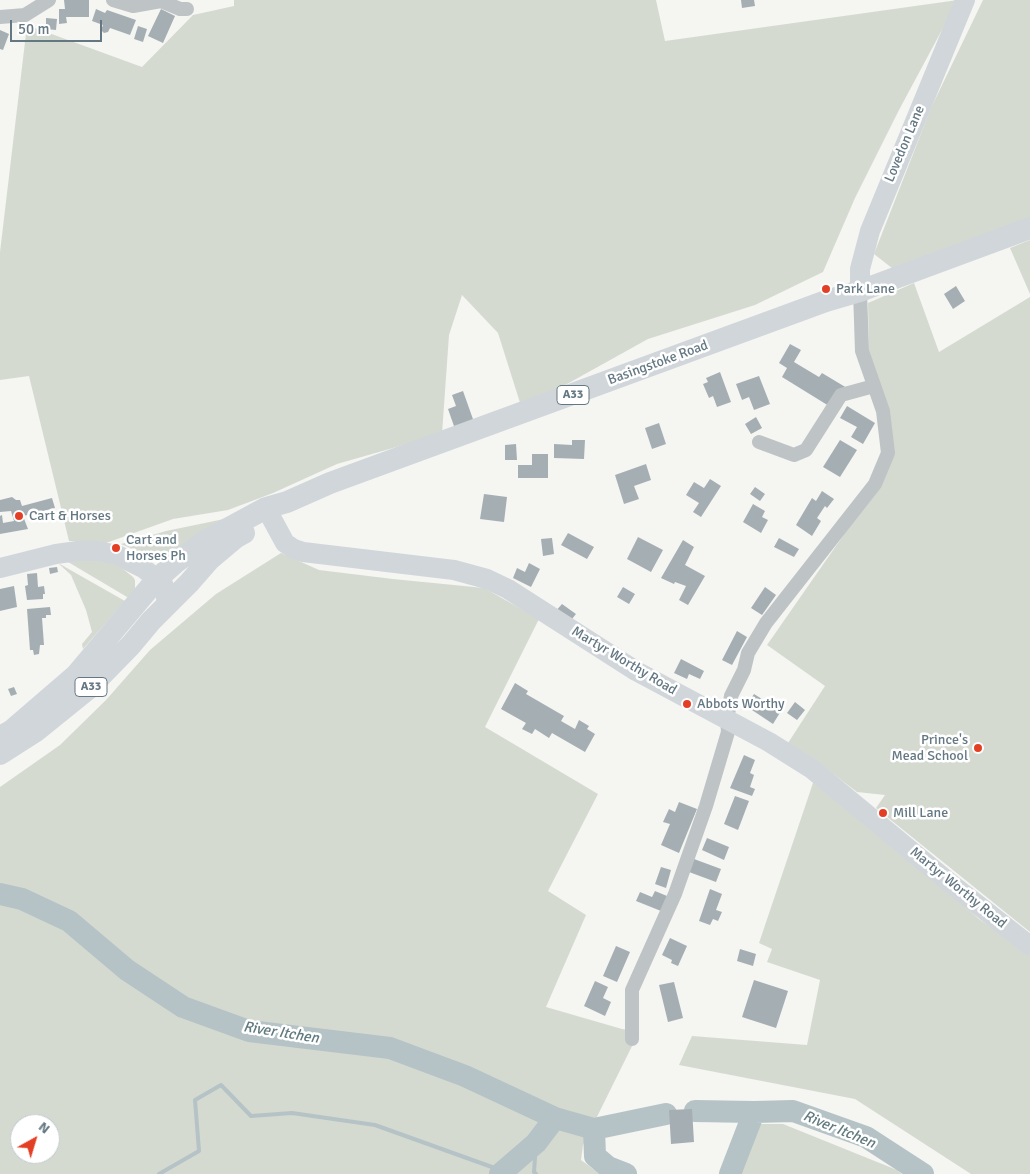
<!DOCTYPE html>
<style>
body{margin:0}
#map{position:relative;width:1030px;height:1174px;overflow:hidden;background:#f5f5f2;font-family:Signika,sans-serif}
canvas{display:block}
.north{position:absolute;left:10px;top:1114px;width:50px;height:50px;box-sizing:border-box;background:#fff;border:1px solid #c1c9cd;border-radius:50%;rotate:39deg;font-size:14px;font-weight:700;line-height:20px;text-align:center;color:#647883}
.north::after{content:'';display:block;margin:auto;width:18px;height:22px;background:#e33f24;clip-path:polygon(50% 0,100% 100%,50% 72%,0 100%)}
.scale{position:absolute;left:10px;top:20px;width:92px;height:22px;box-sizing:border-box;border:2px solid #647883;border-top:0;padding-left:6px;font-size:15px;line-height:18px;white-space:nowrap;color:#647883;-webkit-text-stroke:4px #fff;paint-order:stroke}
</style>
<div id="map">
<canvas width="1030" height="1174"></canvas>
<div class="north">N</div>
<div class="scale">50 m</div>
</div>
<script>
const c = document.querySelector('canvas').getContext('2d');
c.lineJoin = 'round';
function fill(path, color) {
  c.fillStyle = color;
  c.fill(path, 'evenodd');
}
function toPath(rows) {
  const path = new Path2D();
  for (const r of rows) {
    path.moveTo(r[0], r[1]);
    for (let i = 2; i < r.length; i += 2) path.lineTo(r[i], r[i + 1]);
  }
  return path;
}
function strokePath(path, color, width, dash) {
  c.strokeStyle = color;
  c.lineWidth = width;
  c.lineCap = dash ? 'butt' : 'round';
  c.setLineDash(dash || []);
  c.stroke(path);
}
function write(font, color, halo, rows, align = 'center') {
  c.font = font + ' Signika,sans-serif';
  c.lineWidth = 5;
  c.setLineDash([]);
  c.textBaseline = 'middle';
  c.strokeStyle = halo;
  c.fillStyle = color;
  for (const [text, x, y, turn = 0] of rows) {
    c.save();
    c.translate(x, y);
    c.rotate((+turn || 0) * Math.PI / 180);
    c.textAlign = isNaN(turn) ? turn : align;
    if (halo) c.strokeText(text, 0, 0);
    c.fillText(text, 0, 0);
    c.restore();
  }
}
const green = toPath([
 [234,0,656,0,665,41,958,0,899,110,855,198,823,272,755,305,648,339,522,409,498,333,462,295,449,335,442,434,337,464,273,493,228,510,173,519,106,543,69,541,29,376,0,380,0,252,27,25,142,67,193,15,234,6],
 [983,0,1030,0,1030,220,897,272,874,254,931,108],
 [1030,240,1030,294,1010,248],
 [914,283,939,352,1030,297,1030,932,876,808,885,795,857,792,819,763,788,743,825,686,767,645,877,487,894,456,869,351,868,303],
 [229,518,162,562,121,544,166,531],
 [281,553,319,570,393,579,484,588,539,619,485,727,598,794,548,891,586,915,546,1007,622,1029,639,1032,583,1145,581,1160,600,1174,0,1174,0,787,60,745,106,700,150,650,216,594],
 [20,1124,50,1124,50,1154,20,1154],
 [76,557,112,563,123,569,133,577,135,580,135,590,130,598,127,597,63,559],
 [58,563,125,601,83,649,82,644,92,632,86,610,71,575],
 [815,777,979,919,1030,954,1030,1174,971,1174,855,1099,679,1065,692,1036,807,1045,820,980,767,962,772,949,759,943],
 [753,1124,783,1124,897,1170,902,1174,735,1174]
]);
const stream = toPath([
 [536,1143,534,1172,536,1174],
 [159,1174,199,1151,195,1100,221,1085,251,1116,292,1113,375,1125,503,1171]
]);
const river = toPath([
 [0,894,22,899,69,921,127,970,183,1007,249,1031,390,1048,465,1076,555,1118,594,1129,595,1156,608,1167,626,1174],
 [695,1111,754,1112],
 [594,1129,666,1114],
 [500,1174,536,1143,555,1118],
 [730,1174,754,1112,793,1111,866,1137,923,1174]
]);
const building = toPath([
 [64,0,89,0,89,17,66,17,67,23,59,24,59,9,65,9],
 [741,0,754,0,755,6,742,8],
 [96,9,105,13,107,10,136,20,130,35,110,28,108,32,104,33,101,30,103,25,92,21],
 [161,9,175,16,163,43,148,36],
 [46,18,57,19,56,30,46,29],
 [138,26,147,29,143,42,134,39],
 [0,30,9,34,3,50,0,49],
 [956,286,965,301,953,309,944,294],
 [790,344,801,350,794,362,819,377,822,373,847,388,829,406,782,377,787,368,779,363],
 [720,372,731,402,717,407,713,396,709,398,703,384,708,382,706,378],
 [759,376,770,404,754,410,749,397,742,400,736,384],
 [463,391,474,422,455,429,448,409,456,406,452,395],
 [847,406,875,423,863,444,851,437,857,427,840,418],
 [756,417,762,428,751,434,745,424],
 [659,423,666,444,652,449,645,428],
 [572,440,585,440,584,459,554,458,554,444,572,445],
 [840,440,857,450,840,477,823,467],
 [516,444,517,460,505,460,505,445],
 [532,454,548,454,548,478,518,478,518,465,532,465],
 [646,464,651,480,634,486,639,499,624,504,615,475],
 [710,479,721,486,701,517,693,512,699,503,686,495,694,482,704,488],
 [755,487,765,494,760,501,750,494],
 [822,491,834,499,827,508,825,506,817,518,821,521,812,536,796,525,812,498,816,501],
 [484,494,507,497,504,522,480,519],
 [12,497,16,500,20,500,22,506,52,498,55,508,23,516,28,529,0,534,0,516,2,515,3,523,14,521,11,511,0,512,0,500],
 [753,504,765,511,762,517,768,520,761,533,743,522],
 [568,533,594,547,587,559,561,545],
 [638,537,663,550,651,572,627,559],
 [552,538,554,554,543,556,541,539],
 [779,538,799,549,794,557,774,547],
 [683,540,694,547,685,565,705,576,688,605,679,600,686,586,675,582,674,584,661,578],
 [529,563,540,569,531,587,513,578,517,568,525,572],
 [57,567,58,572,50,574,49,568],
 [37,573,38,587,44,586,45,594,43,594,43,599,27,600,25,586,28,585,27,574],
 [14,586,17,607,0,611,0,589],
 [623,587,635,594,629,604,617,597],
 [765,587,776,595,762,615,751,608],
 [562,604,576,614,568,624,554,613],
 [50,607,51,615,46,615,46,618,42,618,44,645,40,645,39,654,34,655,33,650,30,650,27,609],
 [737,631,747,637,732,665,722,660],
 [681,659,704,671,700,679,689,674,687,679,674,673],
 [515,683,528,691,526,694,564,716,561,721,575,729,579,720,589,726,587,729,595,734,585,752,552,733,549,738,535,729,532,734,522,729,526,723,501,709],
 [14,687,17,694,11,696,8,689],
 [754,694,781,711,773,724,746,706],
 [795,702,805,710,797,720,787,713],
 [744,755,755,760,750,773,754,775,750,787,755,789,752,796,730,788],
 [735,796,749,801,738,830,724,824],
 [679,802,697,809,679,853,661,845,670,824,663,822,669,809,675,812],
 [707,838,729,847,724,860,702,850],
 [694,859,721,869,716,882,689,872],
 [661,867,671,870,666,888,655,884],
 [710,889,722,894,716,910,722,912,718,921,713,919,710,925,699,921],
 [655,891,667,896,661,911,636,901,640,892,652,897],
 [670,938,687,946,678,966,671,963,672,960,662,955],
 [616,946,630,952,617,982,603,976],
 [740,949,756,954,753,966,737,961],
 [754,980,788,991,776,1028,742,1017],
 [595,981,608,987,603,998,611,1002,605,1016,584,1006],
 [674,982,683,1018,668,1022,659,985],
 [692,1109,694,1142,671,1144,669,1110]
]);
const street = toPath([
 [113,0,133,6,161,1,180,9,187,9],
 [0,17,25,15,49,0],
 [759,442,794,455,806,450,841,395,874,386],
 [632,1039,632,990,675,894,706,806,728,732,727,720,731,696,744,670,748,653,766,623,875,484,888,453,883,411,862,351,860,291]
]);
const secondary = toPath([
 [860,291,860,269,870,231,965,0],
 [266,508,285,543,294,549,303,552,454,570,487,579,508,589,636,671,769,742,812,769,945,879,1030,946],
 [0,568,56,554,78,551,98,551,117,555,143,568,157,579,164,586,167,604]
]);
const primary = toPath([
 [0,737,11,731,76,675,157,579,175,563,205,541,266,508,287,502,330,483,826,301,860,291,1030,228],
 [0,754,36,731,88,689,131,645,151,621,189,583,210,559,235,538,244,533]
]);
const markers = [
 [826,289,5,"#e33f24"],
 [19,516,5,"#e33f24"],
 [116,548,5,"#e33f24"],
 [687,704,5,"#e33f24"],
 [978,748,5,"#e33f24"],
 [883,813,5,"#e33f24"]
];
const shields = [
 [573,395,32],
 [91,687,32]
];
const shieldNames = [
 ["A33",573,395],
 ["A33",91,687]
];
const streetNames = [
 ["Lovedon Lane",905,144,-67],
 ["Basingstoke Road",658,363,-20],
 ["Martyr Worthy Road",624,661,31],
 ["Martyr Worthy Road",958,888,39]
];
const poiNames = [
 ["Park Lane",836,289],
 ["Cart & Horses",29,516],
 ["Cart and",126,540],
 ["Horses Ph",126,556],
 ["Abbots Worthy",697,704],
 ["Prince's",968,740,"right"],
 ["Mead School",968,756,"right"],
 ["Mill Lane",893,813]
];
const waterNames = [
 ["River Itchen",281,1033,9],
 ["River Itchen",839,1130,22]
];
fill(green, '#d5dad1');
strokePath(stream, '#b5c3c6', 4);
strokePath(river, '#b5c3c6', 22);
fill(building, '#a5afb3');
strokePath(street, '#bec3c6', 14);
strokePath(secondary, '#d1d6da', 20);
strokePath(primary, '#d1d6da', 22);
for (const [x, y, r, color] of markers) {
  const dot = new Path2D();
  dot.arc(x, y, r, 0, 2 * Math.PI);
  c.fillStyle = color;
  c.fill(dot);
  strokePath(dot, '#fff', 2);
}
for (const [x, y, w] of shields) {
  const box = new Path2D();
  box.roundRect(x - w / 2, y - 9.5, w, 19, 4);
  c.fillStyle = '#fff';
  c.fill(box);
  strokePath(box, '#647883', 1);
}
write('bold 12px', '#647883', null, shieldNames);
write('14px', '#647883', '#fff', streetNames);
write('14px', '#647883', '#fff', poiNames, 'left');
write('italic 15px', '#607a7f', '#fff', waterNames);
</script>
